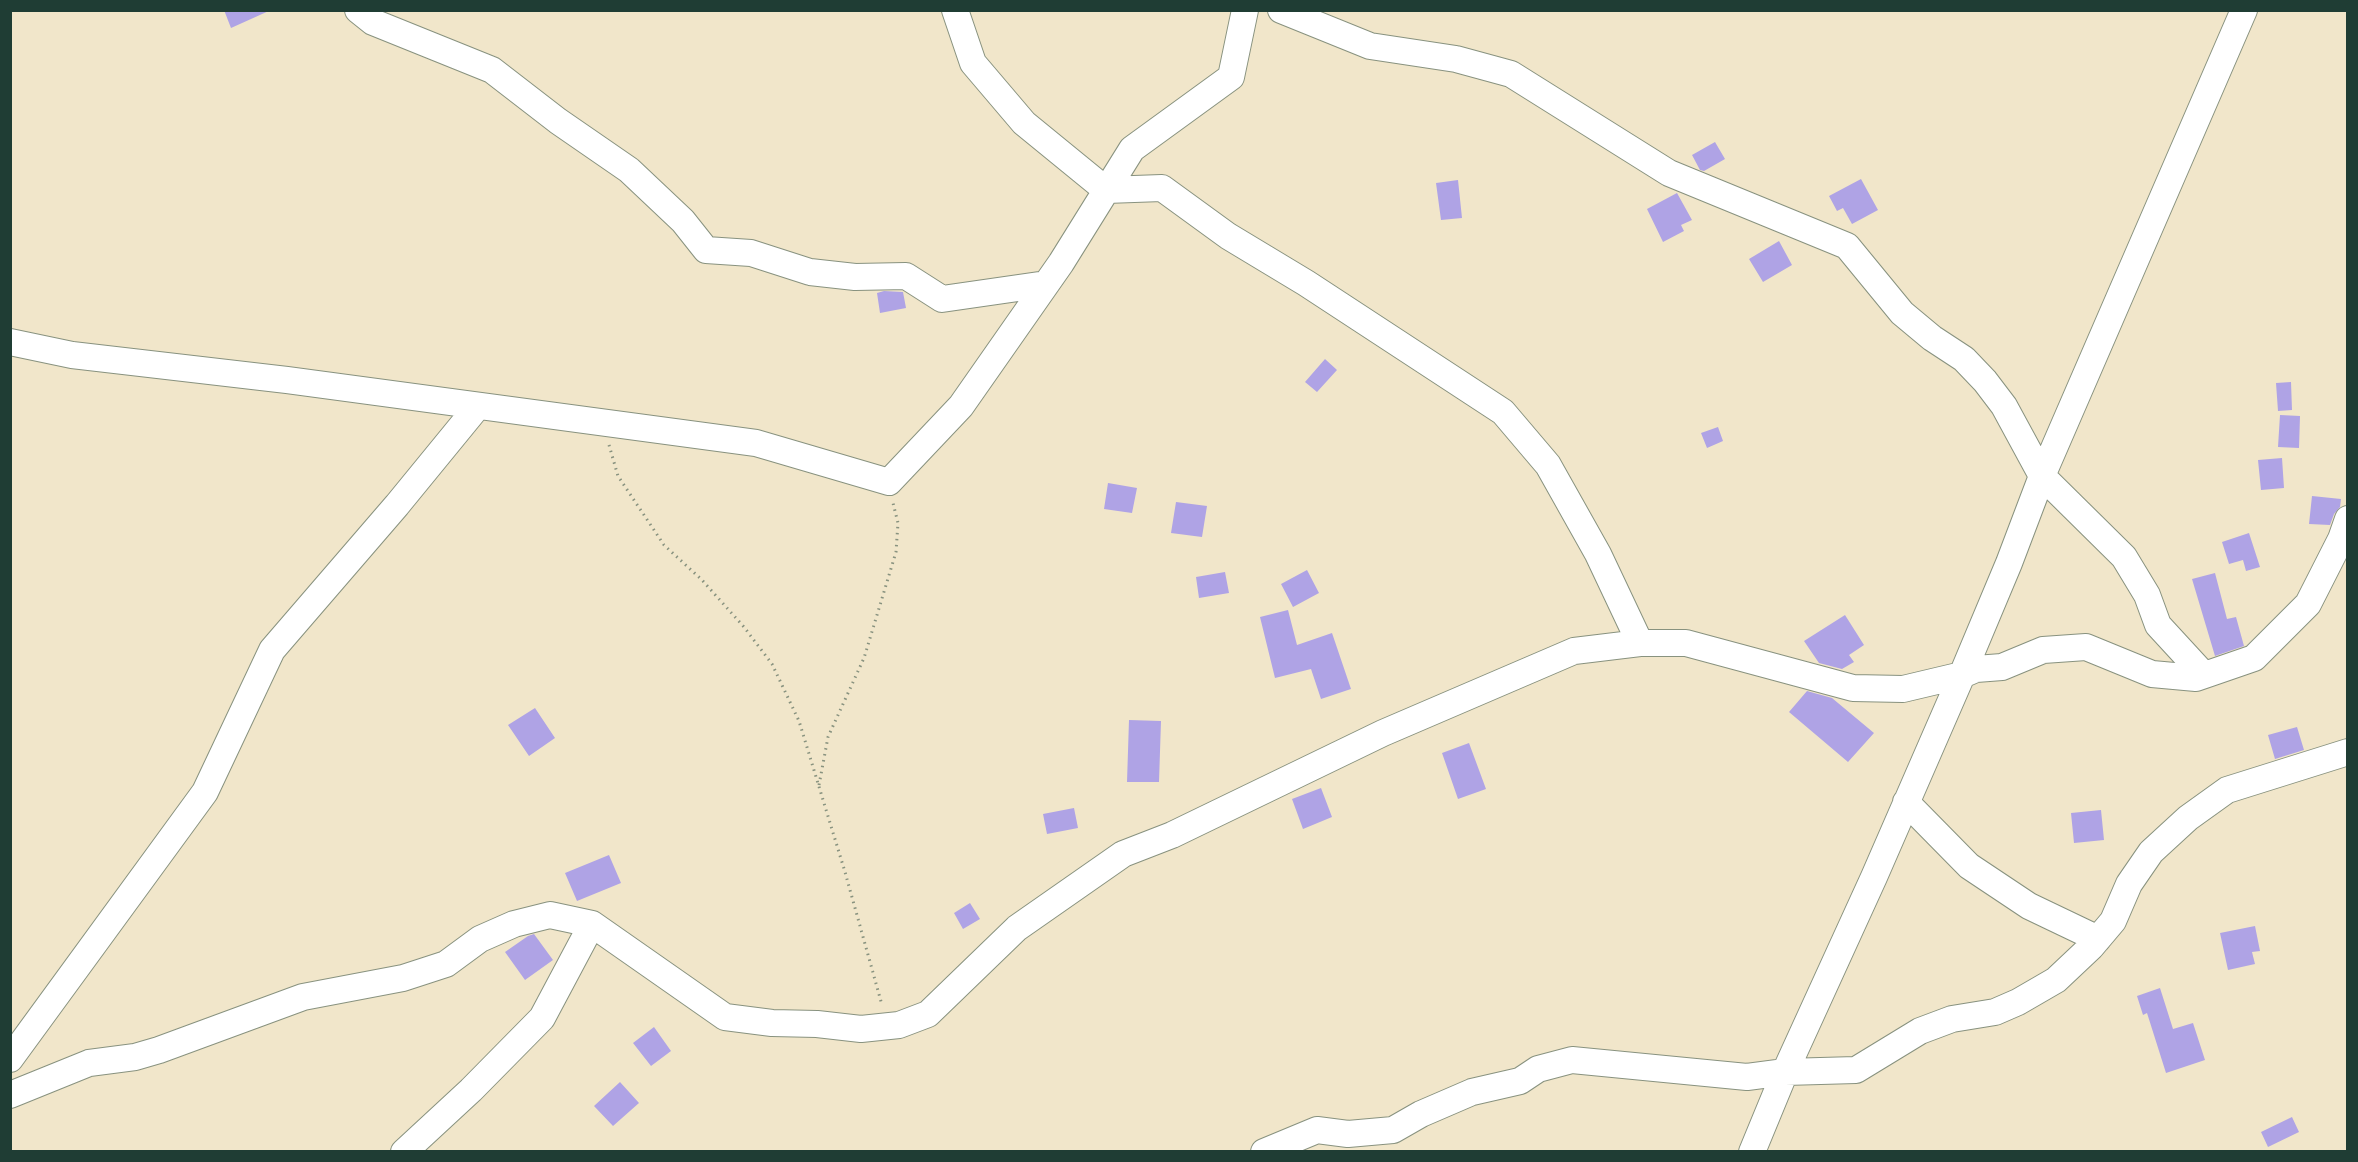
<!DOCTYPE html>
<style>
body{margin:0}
#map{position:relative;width:2358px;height:1162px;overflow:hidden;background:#f1e6ca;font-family:Sriracha,sans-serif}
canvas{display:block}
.frame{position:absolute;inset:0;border:12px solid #1f3d34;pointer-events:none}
</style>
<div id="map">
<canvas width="2358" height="1162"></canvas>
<div class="frame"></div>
</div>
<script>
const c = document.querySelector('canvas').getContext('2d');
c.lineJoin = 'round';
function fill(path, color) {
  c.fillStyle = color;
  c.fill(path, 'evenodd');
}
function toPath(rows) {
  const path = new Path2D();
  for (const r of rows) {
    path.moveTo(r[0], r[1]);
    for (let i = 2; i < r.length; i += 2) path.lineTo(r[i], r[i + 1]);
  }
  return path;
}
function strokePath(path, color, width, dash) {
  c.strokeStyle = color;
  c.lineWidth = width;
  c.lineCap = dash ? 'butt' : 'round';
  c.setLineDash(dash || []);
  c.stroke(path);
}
const building = toPath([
 [224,10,271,10,231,28],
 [1715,142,1725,159,1704,171,1700,170,1692,155],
 [1861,179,1878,210,1852,224,1843,208,1837,211,1829,196],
 [1458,180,1462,218,1441,220,1436,183],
 [1677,193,1692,220,1681,225,1684,231,1663,242,1647,209],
 [1779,241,1792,265,1763,282,1749,259],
 [884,291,903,292,906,308,880,313,877,293],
 [1325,359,1337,370,1317,392,1305,382],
 [2291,382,2292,410,2278,411,2276,383],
 [2280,415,2300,416,2299,448,2278,447],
 [1718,427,1723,441,1707,448,1701,433],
 [2282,458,2284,488,2261,490,2258,460],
 [1108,483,1137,488,1132,513,1104,509],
 [2312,496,2341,499,2340,507,2334,514,2330,525,2309,524],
 [1176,502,1207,506,1202,537,1171,533],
 [2249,533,2260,567,2246,571,2243,560,2229,564,2222,542],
 [1307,570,1319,593,1293,607,1281,584],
 [1225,572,1229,593,1199,598,1196,577],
 [2215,573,2227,619,2236,617,2244,646,2215,656,2192,579],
 [1288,610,1297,645,1332,633,1351,689,1321,699,1311,669,1275,678,1260,617],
 [1845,615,1864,645,1849,655,1854,662,1842,669,1819,663,1804,641],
 [1807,691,1832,698,1874,733,1848,762,1789,712],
 [535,708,555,738,529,756,508,725],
 [1129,720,1161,721,1159,782,1127,782],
 [2297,727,2304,750,2275,759,2268,735],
 [1469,743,1486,789,1458,799,1442,753],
 [1321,788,1332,817,1303,829,1292,799],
 [1074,808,1078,828,1047,834,1043,814],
 [2101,810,2104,840,2074,843,2071,813],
 [609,855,621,883,577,901,565,873],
 [970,903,980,919,963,929,954,913],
 [2255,926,2260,951,2252,952,2255,964,2228,970,2220,933],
 [534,934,553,960,525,980,505,952,528,936],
 [2160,988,2173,1029,2193,1023,2205,1060,2166,1073,2147,1013,2143,1015,2137,996],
 [654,1027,671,1051,651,1066,633,1043],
 [620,1082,639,1103,613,1126,594,1106],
 [2292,1117,2299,1132,2268,1147,2261,1132]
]);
const path = toPath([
 [609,445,618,476,664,545,702,580,744,627,772,664,799,721,845,872,882,1005],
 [819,785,828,737,864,658,896,552,898,523,893,503]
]);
const minor = toPath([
 [358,10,373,22,492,70,558,121,629,170,683,221,706,250,751,253,810,272,855,277,906,276,942,299,1046,284],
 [955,10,973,63,1024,123,1106,190,1162,188,1228,236,1306,283,1503,412,1548,465,1598,554,1640,643],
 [1281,10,1370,46,1456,59,1511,74,1669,173,1847,246,1902,313,1932,338,1964,359,1985,381,2004,406,2042,476,2124,557,2147,595,2158,625,2204,675],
 [10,342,72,355,287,380,756,443,889,482,961,406,1061,263,1132,149,1231,77,1245,10],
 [1906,802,1969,866,2029,906,2098,939],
 [10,1059,205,792,272,650,397,505,478,406],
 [10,1095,89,1063,135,1057,159,1050,303,997,403,978,446,964,480,939,514,924,550,915,592,924,725,1017,772,1023,817,1024,861,1029,899,1025,928,1014,1017,928,1123,854,1172,835,1383,733,1574,651,1640,643,1686,643,1853,688,1903,689,1962,675,1976,669,2002,667,2043,650,2086,647,2152,674,2196,678,2254,658,2308,604,2341,539,2348,519],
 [404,1152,471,1090,542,1018,592,924],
 [1264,1152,1317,1130,1348,1134,1393,1130,1421,1114,1472,1092,1520,1081,1538,1069,1572,1060,1747,1077,1785,1072,1856,1070,1920,1031,1952,1019,1995,1012,2018,1002,2056,980,2091,947,2113,921,2129,884,2151,852,2188,818,2227,790,2348,752],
 [1752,1152,1785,1072,1874,877,1962,675,2009,563,2042,476,2244,10]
]);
fill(building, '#afa3e5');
strokePath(minor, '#88927f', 28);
strokePath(path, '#88927f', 3, [1.5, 4.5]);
strokePath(minor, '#fff', 26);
</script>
